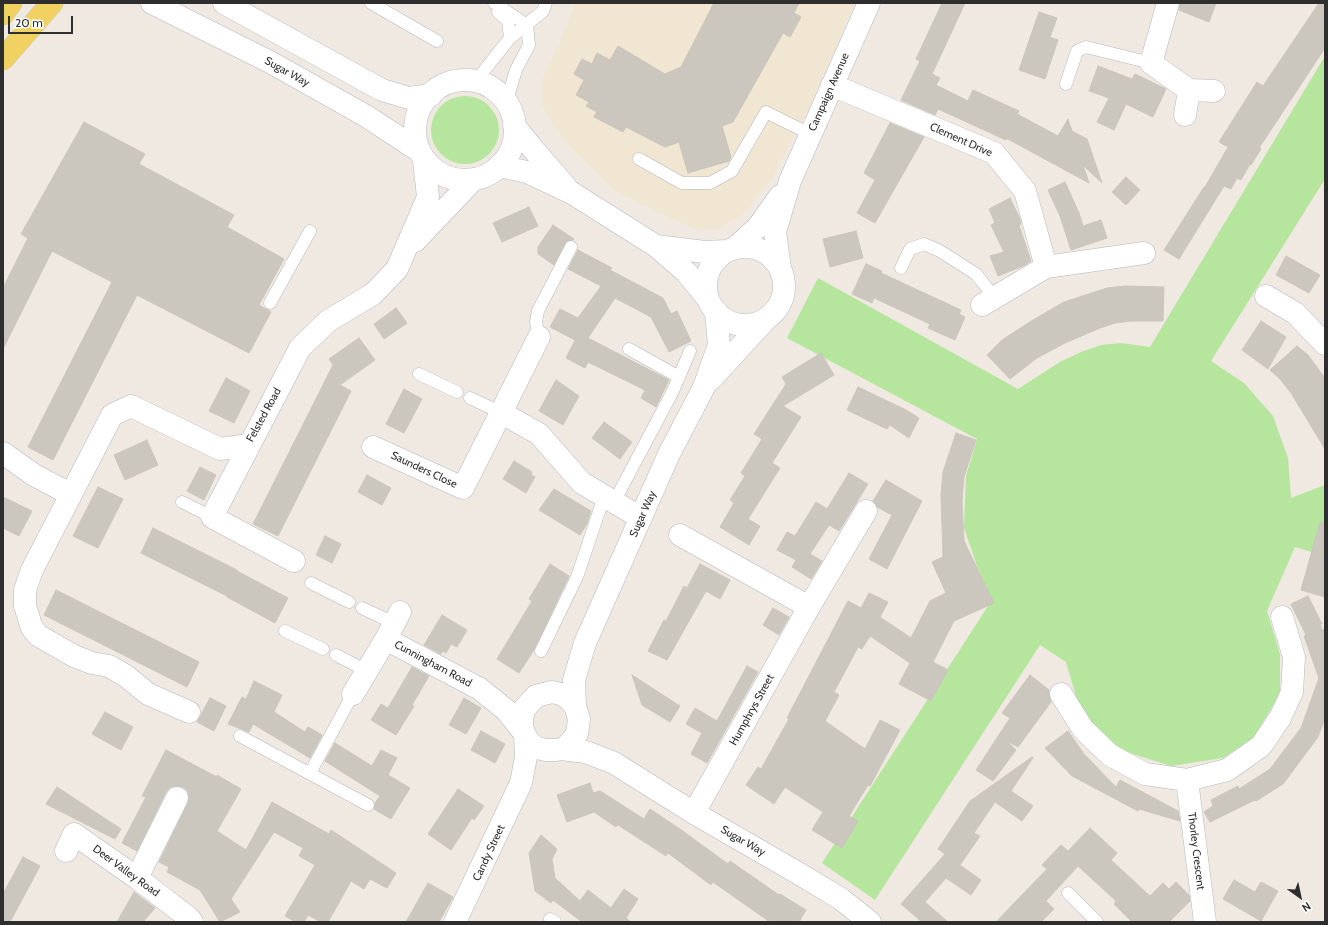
<!DOCTYPE html>
<style>
body{margin:0}
#map{position:relative;width:1328px;height:925px;overflow:hidden;background:#efe9e1;font-family:Cabin,sans-serif}
canvas{display:block}
.frame{position:absolute;inset:0;border:4px solid #2e2e2e;pointer-events:none}
.north{position:absolute;left:1280px;top:877px;width:40px;height:40px;-webkit-text-stroke:3px #fff;paint-order:stroke;rotate:147deg;font-size:11px;font-weight:700;line-height:16px;text-align:center;color:#2e2e2e}
.north::after{content:'';display:block;margin:auto;width:14px;height:18px;background:#2e2e2e;clip-path:polygon(50% 0,100% 100%,50% 72%,0 100%)}
.scale{position:absolute;left:8px;top:16px;width:65px;height:18px;box-sizing:border-box;border:2px solid #2e2e2e;border-top:0;padding-left:5px;font-size:12px;line-height:14px;white-space:nowrap;color:#2e2e2e;-webkit-text-stroke:3px #fff;paint-order:stroke}
</style>
<div id="map">
<canvas width="1328" height="925"></canvas>
<div class="frame"></div>
<div class="north">N</div>
<div class="scale">20 m</div>
</div>
<script>
const c = document.querySelector('canvas').getContext('2d');
c.lineJoin = 'round';
function fill(path, color) {
  c.fillStyle = color;
  c.fill(path, 'evenodd');
}
function toPath(rows) {
  const path = new Path2D();
  for (const r of rows) {
    if (r.length === 3) {
      path.moveTo(r[0] + r[2], r[1]);
      path.arc(r[0], r[1], r[2], 0, 2 * Math.PI);
      continue;
    }
    path.moveTo(r[0], r[1]);
    for (let i = 2; i < r.length; i += 2) path.lineTo(r[i], r[i + 1]);
  }
  return path;
}
function strokePath(path, color, width, dash) {
  c.strokeStyle = color;
  c.lineWidth = width;
  c.lineCap = dash ? 'butt' : 'round';
  c.setLineDash(dash || []);
  c.stroke(path);
}
function write(font, color, halo, rows, align = 'center') {
  c.font = font + ' Cabin,sans-serif';
  c.lineWidth = 3;
  c.setLineDash([]);
  c.textBaseline = 'middle';
  c.strokeStyle = halo;
  c.fillStyle = color;
  for (const [text, x, y, turn = 0] of rows) {
    c.save();
    c.translate(x, y);
    c.rotate((+turn || 0) * Math.PI / 180);
    c.textAlign = isNaN(turn) ? turn : align;
    if (halo) c.strokeText(text, 0, 0);
    c.fillText(text, 0, 0);
    c.restore();
  }
}
const education = toPath([
 [575,3,855,3,812,102,772,179,742,215,718,229,697,230,657,212,614,190,564,141,542,106,541,82,567,26]
]);
const green = toPath([
 [1325,56,1325,179,1211,361,1244,383,1273,416,1288,458,1291,498,1325,485,1325,556,1295,547,1267,611,1280,654,1280,694,1254,737,1223,758,1171,766,1127,752,1095,731,1077,700,1066,662,1040,645,875,900,822,863,990,603,986,587,977,566,964,528,966,476,977,439,787,338,818,278,1018,389,1060,362,1081,352,1101,345,1121,343,1150,347],
 [465,130,34]
]);
const building = toPath([
 [714,3,799,3,794,13,801,17,790,37,783,33,733,122,722,126,731,157,729,161,688,173,679,142,665,147,626,127,623,132,594,117,597,112,586,106,589,102,576,95,584,80,574,74,582,59,592,64,597,53,610,60,618,46,665,74,681,67,714,3],
 [942,3,965,3,932,74,940,78,936,85,968,101,973,90,1019,111,1017,114,1058,136,1068,119,1072,131,1087,139,1102,183,1083,165,1089,183,1006,138,1006,140,938,109,935,115,901,100,920,61,916,59,942,3],
 [1180,3,1216,3,1209,22,1179,10,1180,3],
 [1319,3,1325,3,1325,48,1259,148,1261,149,1251,165,1250,164,1241,180,1237,178,1231,189,1224,186,1179,259,1164,250,1204,187,1205,187,1228,147,1219,142,1257,82,1263,86,1319,3],
 [1039,12,1057,18,1050,37,1058,40,1045,79,1019,70,1039,12],
 [1098,66,1132,79,1135,74,1166,89,1153,117,1126,104,1114,130,1097,122,1109,98,1089,91,1098,66],
 [84,122,145,154,139,164,234,215,227,227,284,259,259,305,271,312,249,353,137,295,53,460,28,447,112,282,52,251,3,349,3,288,28,238,21,234,84,122],
 [890,123,924,137,875,223,857,213,875,180,864,173,890,123],
 [1126,177,1140,190,1126,205,1112,192,1126,177],
 [1065,182,1079,213,1083,226,1101,220,1107,238,1071,250,1060,216,1048,190,1065,182],
 [1010,198,1020,219,1021,224,1019,225,1031,261,1023,266,998,276,990,256,1004,252,991,225,995,223,989,209,1010,198],
 [529,207,538,226,502,242,493,223,529,207],
 [553,225,574,239,573,240,567,241,565,243,554,265,538,254,538,247,553,225],
 [856,231,863,258,830,267,823,239,856,231],
 [578,250,612,268,610,270,663,298,671,314,677,311,691,341,669,352,651,317,615,298,588,338,669,380,656,407,641,398,645,390,588,362,585,368,566,358,575,340,550,327,560,309,578,318,601,286,568,269,578,250],
 [1286,256,1320,275,1309,293,1276,275,1286,256],
 [866,264,882,271,881,273,961,310,959,314,965,317,955,340,928,328,930,324,874,298,872,303,852,294,866,264],
 [1125,286,1164,287,1163,321,1131,321,1115,323,1100,328,1065,343,1037,358,1010,379,987,355,1002,340,1033,320,1064,302,1107,288,1125,286],
 [396,308,407,323,384,339,374,324,396,308],
 [1261,321,1286,337,1268,369,1242,350,1261,321],
 [359,338,375,360,340,385,351,391,278,536,253,524,333,365,329,359,359,338],
 [1297,346,1308,355,1325,378,1325,449,1291,393,1280,379,1270,370,1297,346],
 [821,353,834,375,783,406,801,417,772,463,780,468,748,519,760,526,749,545,720,527,734,503,730,500,745,476,741,473,762,439,754,434,786,384,782,377,821,353],
 [226,378,250,391,234,423,209,411,226,378],
 [556,380,579,396,563,425,539,411,556,380],
 [858,387,906,410,919,418,909,438,890,425,887,429,847,410,858,387],
 [404,389,422,399,404,433,386,424,404,389],
 [604,422,632,442,620,459,592,438,604,422],
 [956,433,976,440,964,477,962,500,964,541,994,603,954,621,933,662,948,670,931,701,899,684,910,663,870,636,862,649,858,647,834,692,839,695,825,721,865,749,880,720,900,730,870,786,868,785,849,816,858,821,842,848,812,830,823,812,785,787,774,804,746,785,758,767,761,769,789,719,787,718,848,601,861,608,869,593,888,602,880,617,911,638,930,601,946,593,932,562,943,557,941,496,943,472,956,433],
 [147,440,158,465,125,480,114,455,147,440],
 [514,461,532,472,531,475,535,477,526,493,503,479,514,461],
 [200,467,216,475,204,500,187,491,200,467],
 [849,473,868,484,839,531,829,525,810,554,822,561,811,579,792,567,796,560,777,550,787,532,795,536,816,502,827,509,849,473],
 [367,475,391,488,382,505,358,492,367,475],
 [886,480,922,501,887,569,869,559,892,515,877,507,873,501,886,480],
 [98,487,123,499,98,548,73,536,98,487],
 [554,489,591,511,587,524,580,535,539,510,554,489],
 [3,497,32,511,19,536,3,528,3,497],
 [1320,522,1325,523,1325,597,1301,590,1320,522],
 [153,528,237,570,237,571,288,598,275,623,227,597,227,596,141,553,153,528],
 [325,536,341,544,332,563,316,555,325,536],
 [550,564,569,576,534,650,519,673,497,659,532,601,529,599,550,564],
 [700,564,730,580,720,599,706,591,667,660,648,651,664,620,666,621,684,586,687,588,700,564],
 [56,590,199,662,187,687,44,615,56,590],
 [1308,596,1322,624,1320,624,1322,630,1325,629,1325,718,1318,737,1283,784,1256,801,1255,800,1210,822,1204,812,1213,806,1211,800,1238,786,1239,789,1270,769,1301,728,1319,678,1304,636,1306,635,1291,604,1308,596],
 [773,608,789,617,779,635,763,625,773,608],
 [442,615,467,630,457,647,451,644,446,653,443,651,441,654,424,645,442,615],
 [747,666,758,672,707,763,691,754,702,733,686,724,695,708,717,721,747,666],
 [412,667,429,676,412,705,414,706,396,735,371,720,381,704,388,708,412,667],
 [632,675,680,706,670,722,642,705,632,675],
 [1030,675,1049,690,1049,695,1051,702,1018,747,1007,741,1016,750,993,781,976,770,1010,718,1002,713,1030,675],
 [254,681,282,695,274,712,305,732,308,727,322,735,310,758,253,724,249,732,228,724,242,697,246,699,254,681],
 [210,698,226,706,214,731,197,722,210,698],
 [464,698,481,708,466,734,449,725,464,698],
 [105,712,133,727,121,750,92,734,105,712],
 [481,731,505,744,495,763,471,750,481,731],
 [1068,731,1084,754,1116,787,1120,780,1178,811,1180,821,1139,809,1138,811,1072,776,1045,748,1068,731],
 [335,743,372,766,381,750,397,758,388,775,410,788,391,819,374,809,375,803,380,796,325,761,335,743],
 [166,750,217,777,217,775,241,789,217,831,246,850,272,802,329,834,331,830,396,873,387,888,370,879,364,889,351,881,328,922,321,922,308,915,304,922,296,922,285,916,315,865,299,856,303,848,274,832,231,899,240,912,220,922,200,890,167,872,169,867,159,862,188,803,189,798,188,791,183,787,176,786,170,787,166,792,137,851,122,843,146,797,142,796,166,750],
 [1032,757,1033,758,1011,791,1033,806,1022,821,995,802,974,833,980,836,960,865,981,880,971,895,946,878,925,902,948,922,922,922,901,904,945,854,938,849,970,801,1032,757],
 [590,783,593,793,600,791,644,819,650,809,680,829,728,864,730,861,779,895,780,894,806,910,799,922,770,922,713,882,711,885,668,853,666,856,618,825,616,827,594,812,567,822,557,795,590,783],
 [57,787,121,829,115,839,46,804,57,787],
 [458,789,484,806,474,820,472,818,451,850,428,834,458,789],
 [1090,828,1117,853,1111,860,1150,896,1163,883,1169,889,1176,882,1189,895,1190,901,1169,922,1132,922,1114,904,1116,901,1078,866,1046,901,1054,909,1041,922,996,922,1047,869,1042,865,1061,845,1068,851,1090,828],
 [541,835,557,849,552,859,555,878,580,901,588,890,611,908,624,889,638,899,626,918,631,922,582,922,553,900,551,903,535,891,529,853,541,835],
 [23,857,40,866,10,922,3,922,3,894,23,857],
 [1234,880,1255,892,1261,882,1278,891,1261,921,1223,899,1234,880],
 [428,883,453,897,439,922,406,922,428,883],
 [134,892,155,908,143,922,117,922,134,892]
]);
const service = toPath([
 [371,3,437,41],
 [494,3,527,25,529,45,516,70,506,103],
 [498,12,508,21,510,38],
 [475,82,510,38,543,11,546,3],
 [1066,84,1077,51,1086,47,1151,63],
 [639,159,682,183,710,183,732,171,766,112,810,134],
 [901,268,910,249,924,244,940,251,976,274,995,298],
 [270,303,310,231],
 [539,337,536,322,538,311,571,247],
 [629,349,679,377],
 [419,374,457,392],
 [470,398,502,413],
 [182,502,212,517],
 [614,502,673,391,690,351],
 [311,583,349,602],
 [362,608,394,623],
 [285,631,323,649],
 [541,651,577,577,604,497],
 [336,655,367,671],
 [240,736,368,805],
 [310,773,353,694],
 [1068,893,1097,922],
 [550,919,555,922]
]);
const minor = toPath([
 [152,3,270,62,366,116,418,150],
 [224,3,382,90,409,98,431,95],
 [1168,3,1151,63,1189,90,1214,91],
 [465,130,50],
 [832,85,994,153,1025,191,1046,267],
 [1185,115,1189,90],
 [514,125,533,149,566,187],
 [499,166,527,172,572,193,656,246,686,272,708,299],
 [415,241,474,179],
 [656,246,705,252,726,251],
 [745,286,39],
 [735,248,758,227,780,196],
 [780,268,775,232,790,181,869,3],
 [1266,296,1295,313,1325,344],
 [982,305,1046,267,1144,253],
 [711,379,766,319],
 [502,413,539,434,582,483,641,518],
 [373,447,463,488,539,337],
 [3,453,34,475,70,494],
 [680,535,809,607],
 [294,561,212,517,300,348,328,321,373,294,397,269,428,197,424,160],
 [386,639,480,689,506,710,525,734],
 [353,694,386,639,400,612],
 [1061,694,1083,729,1110,755,1145,774,1187,780,1227,770,1261,746,1280,718,1292,692,1294,657,1282,617],
 [575,706,574,680,585,643,669,454,704,387,719,345,716,311],
 [189,712,148,694,126,676,109,666,92,663,74,656,39,636,32,628,25,606,25,590,32,570,112,415,131,406,220,449,249,445],
 [561,749,567,746,577,734,579,719,575,706,569,699,561,694,552,692,536,696,525,708,522,718,522,727,525,735,530,743,537,748,546,750,556,750,561,749,586,752,614,763,694,813,803,876,841,899,870,922],
 [1187,780,1205,922],
 [694,813,809,607,866,511],
 [66,851,74,834,137,878,189,918,192,922],
 [137,878,177,798],
 [455,922,521,783,526,757,525,735]
]);
const primary = toPath([
 [3,14,11,3],
 [3,59,52,3]
]);
const streetNames = [
 ["Sugar Way",287,72,29],
 ["Campaign Avenue",829,92,-66],
 ["Clement Drive",961,140,24],
 ["Felsted Road",264,415,-61],
 ["Saunders Close",424,470,25],
 ["Sugar Way",643,514,-66],
 ["Cunningham Road",433,664,28],
 ["Humphrys Street",752,710,-61],
 ["Sugar Way",743,841,30],
 ["Thorley Crescent",1196,851,83],
 ["Candy Street",489,853,-65],
 ["Deer Valley Road",126,871,36]
];
fill(education, '#f0e6d1');
fill(green, '#b6e59e');
fill(building, '#cbc7bf');
strokePath(building, '#cbc5ba', 1);
strokePath(service, '#b4b7c1', 13);
strokePath(minor, '#b4b7c1', 23);
strokePath(primary, '#c9c9c9', 23);
strokePath(service, '#fff', 12);
strokePath(minor, '#fff', 22);
strokePath(primary, '#f2d163', 22);
write('11px', '#2e2e2e', '#fff', streetNames);
</script>
